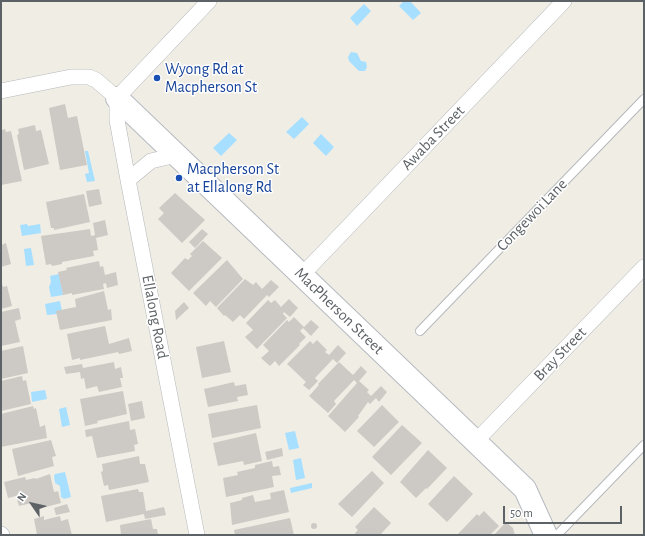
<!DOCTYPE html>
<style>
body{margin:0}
#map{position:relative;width:645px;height:536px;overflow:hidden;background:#f0ede5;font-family:"Alegreya Sans",sans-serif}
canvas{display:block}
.frame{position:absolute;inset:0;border:2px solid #5c6266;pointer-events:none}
.north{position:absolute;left:12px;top:484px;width:40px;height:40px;-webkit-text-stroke:3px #fff;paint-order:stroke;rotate:304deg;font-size:11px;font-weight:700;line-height:16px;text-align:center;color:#5c6266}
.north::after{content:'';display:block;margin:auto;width:14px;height:18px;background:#5c6266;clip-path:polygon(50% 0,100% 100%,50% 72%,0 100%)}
.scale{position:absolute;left:503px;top:506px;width:119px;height:18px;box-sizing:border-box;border:2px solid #5c6266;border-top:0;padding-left:5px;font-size:12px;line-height:14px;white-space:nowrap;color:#5c6266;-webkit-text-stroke:3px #fff;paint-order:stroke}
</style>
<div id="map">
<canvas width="645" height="536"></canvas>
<div class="frame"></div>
<div class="north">N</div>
<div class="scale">50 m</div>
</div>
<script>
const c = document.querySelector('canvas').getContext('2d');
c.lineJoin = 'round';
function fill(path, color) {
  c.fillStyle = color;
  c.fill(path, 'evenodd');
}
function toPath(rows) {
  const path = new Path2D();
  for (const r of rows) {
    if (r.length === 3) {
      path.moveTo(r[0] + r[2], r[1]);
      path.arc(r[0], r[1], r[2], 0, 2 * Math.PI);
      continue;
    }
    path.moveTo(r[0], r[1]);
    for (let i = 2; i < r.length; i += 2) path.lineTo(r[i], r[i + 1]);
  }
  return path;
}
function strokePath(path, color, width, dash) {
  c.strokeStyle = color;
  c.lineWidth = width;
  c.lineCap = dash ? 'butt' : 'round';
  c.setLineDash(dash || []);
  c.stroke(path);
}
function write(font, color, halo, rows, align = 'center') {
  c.font = font + ' "Alegreya Sans",sans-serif';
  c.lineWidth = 3;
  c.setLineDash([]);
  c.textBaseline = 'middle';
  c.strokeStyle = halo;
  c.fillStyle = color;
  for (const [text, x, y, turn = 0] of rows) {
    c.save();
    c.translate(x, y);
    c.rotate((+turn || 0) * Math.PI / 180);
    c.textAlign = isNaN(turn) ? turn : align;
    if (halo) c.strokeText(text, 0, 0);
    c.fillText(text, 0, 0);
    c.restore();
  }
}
const water = toPath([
 [404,1,410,1,421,13,413,20,399,6],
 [364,4,371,11,357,26,350,18],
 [351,52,357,53,361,61,366,62,367,67,365,71,359,71,349,61,348,57],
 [302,117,309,124,294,139,286,132],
 [229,133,237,140,221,156,213,148],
 [321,134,334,147,326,156,313,143],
 [85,151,88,151,95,181,87,182,85,174,89,173],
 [27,224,28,226,40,224,41,233,22,236,20,225],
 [31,248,34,265,26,266,24,249],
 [59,274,63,295,51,297,49,287,51,282,50,276],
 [60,301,62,311,57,314,47,315,45,304],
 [45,390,47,399,32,402,31,392],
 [66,407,70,425,62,427,59,409],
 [295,431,299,448,289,450,285,433],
 [301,458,305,478,296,480,293,460],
 [65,472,71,497,64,499,61,497,60,486,55,483,54,476,55,474],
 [312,483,312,488,291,493,290,488]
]);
const building = toPath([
 [65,104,68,118,77,116,87,165,60,170,49,108],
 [35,125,36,131,41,130,49,164,24,170,17,135,19,134,18,129],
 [5,129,6,132,11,131,22,181,1,185,1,130],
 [99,189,102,204,89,207,86,191],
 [175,193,205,220,182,243,158,219,164,213,159,208],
 [84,194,90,222,54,230,54,228,51,228,46,202],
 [105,220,108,235,96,238,98,250,93,251,94,256,62,262,62,264,52,266,51,264,46,265,41,236,90,229,91,236,95,235,93,223],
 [202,229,208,234,195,248,189,242],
 [203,241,222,258,189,291,171,273,185,258,188,260,192,256,190,254],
 [6,243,11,264,1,267,1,245],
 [227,260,243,279,216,307,210,301,206,306,193,293],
 [99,261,100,267,103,266,105,275,116,272,118,285,107,288,106,283,103,284,104,289,72,295,72,293,63,295,58,272,67,270,66,268],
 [245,279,253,285,256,282,262,289,271,280,279,287,269,297,267,295,244,319,240,315,233,322,225,315,224,316,217,308],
 [1,281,3,287,7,286,12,306,1,309],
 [104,291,108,310,111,309,112,320,60,330,56,311,76,307,75,299],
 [289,299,298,308,290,317,284,312,283,314,287,318,257,349,245,337,253,330,246,323,268,300,271,303,275,300,281,307],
 [184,302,189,308,176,320,175,311],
 [19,308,21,319,15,321,20,342,1,346,1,312],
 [294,317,304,327,311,320,319,327,311,336,303,328,300,331,306,337,299,344,300,345,279,366,275,361,270,366,261,358,269,351,263,345,287,320,289,322],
 [105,326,109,344,129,338,132,351,119,354,118,352,80,360,80,358,72,360,67,334],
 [317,340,327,350,325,352,329,355,338,345,346,353,337,363,333,359,315,378,318,381,309,390,303,385,306,382,287,364,310,341,313,344],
 [224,341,231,372,202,378,196,347],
 [23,346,28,373,1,379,1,351],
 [114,362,115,369,121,367,123,378,120,378,122,387,99,392,97,386,86,389,84,378,81,379,80,372,66,374,64,367,82,364,83,368],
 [339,362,353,375,361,366,367,372,359,381,369,390,367,392,371,396,381,386,387,392,379,402,376,398,370,404,368,402,358,416,359,417,345,432,328,416,357,383,354,380,334,401,336,404,328,413,309,396,319,385,318,384],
 [22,376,23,381,26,380,31,404,1,411,1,381],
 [234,382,235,386,246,384,248,395,237,397,238,401,208,407,204,389],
 [123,391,127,414,97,421,98,423,85,426,80,399],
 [142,401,145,418,131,421,128,404],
 [257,405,261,428,212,438,208,414],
 [382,405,399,422,374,447,357,431],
 [33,406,34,409,36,408,40,427,45,425,47,438,1,447,1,414],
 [129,421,130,430,135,429,138,444,134,445,135,451,97,458,92,436,86,437,85,430],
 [402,425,422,443,391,475,372,457],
 [256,433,262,461,244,465,243,461,218,466,213,443],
 [51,440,56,456,52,457,54,466,18,476,12,449],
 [282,448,283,456,267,460,265,452],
 [428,450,447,468,427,489,426,488,416,498,400,482],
 [139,456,140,464,145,464,149,482,109,490,108,485,104,486,101,472,103,471,102,464],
 [272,461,273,467,279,466,281,475,272,476,274,487,226,497,223,478,238,475,237,472,255,468,255,465],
 [372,471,384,483,352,517,338,504],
 [50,474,54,492,58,491,61,503,34,510,32,503,19,506,16,496,8,498,4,482,25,477,26,480,35,478,36,479],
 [454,476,473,494,447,522,428,504],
 [138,489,139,492,143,492,146,511,164,507,166,515,145,519,144,514,106,522,101,496],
 [284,490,289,512,232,525,230,503,242,500,242,498,253,495,255,502,271,499,270,493],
 [67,504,70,512,56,515,54,508],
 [374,507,391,523,380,535,356,535,355,533,358,530,355,527],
 [484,511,499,526,490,535,457,535,477,514,479,516],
 [44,516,44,520,60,516,61,521,68,519,72,535,37,535,34,519],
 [290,518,294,535,235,535,234,530],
 [151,519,153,529,157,529,158,535,121,535,120,525],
 [506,522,513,528,515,535,494,535],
 [314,526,3]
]);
const lane = toPath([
 [420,331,644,99],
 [557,535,644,445]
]);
const street = toPath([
 [1,91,71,77,89,77,96,80,117,98],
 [117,98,117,120,128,180,197,535],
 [117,98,209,1],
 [128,180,151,161,176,155],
 [302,275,564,1],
 [476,441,644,267],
 [1,534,2,535]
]);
const secondary = toPath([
 [117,98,525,489,546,535]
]);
const markers = [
 [157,78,4,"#1a4fb4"],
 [179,178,4,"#1a4fb4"]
];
const transitNames = [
 ["Wyong Rd at",165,69],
 ["Macpherson St",165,87],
 ["Macpherson St",187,169],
 ["at Ellalong Rd",187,187]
];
const streetNames = [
 ["Awaba Street",433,138,-46],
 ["Congewoi Lane",532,215,-46],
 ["MacPherson Street",339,311,44],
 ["Ellalong Road",155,317,79],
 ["Bray Street",560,354,-46]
];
fill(water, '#a6dfff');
fill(building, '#cdc9c4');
strokePath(lane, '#b5b8bc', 10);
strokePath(street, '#b5b8bc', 16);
strokePath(secondary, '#b6bac0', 24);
strokePath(lane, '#fff', 8);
strokePath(street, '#fff', 15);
strokePath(secondary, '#fff', 22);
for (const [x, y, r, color] of markers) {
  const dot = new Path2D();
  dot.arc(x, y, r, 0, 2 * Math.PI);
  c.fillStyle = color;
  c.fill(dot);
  strokePath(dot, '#fff', 1.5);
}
write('16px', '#164399', '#fff', transitNames, 'left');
write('16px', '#5c6266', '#fff', streetNames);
</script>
